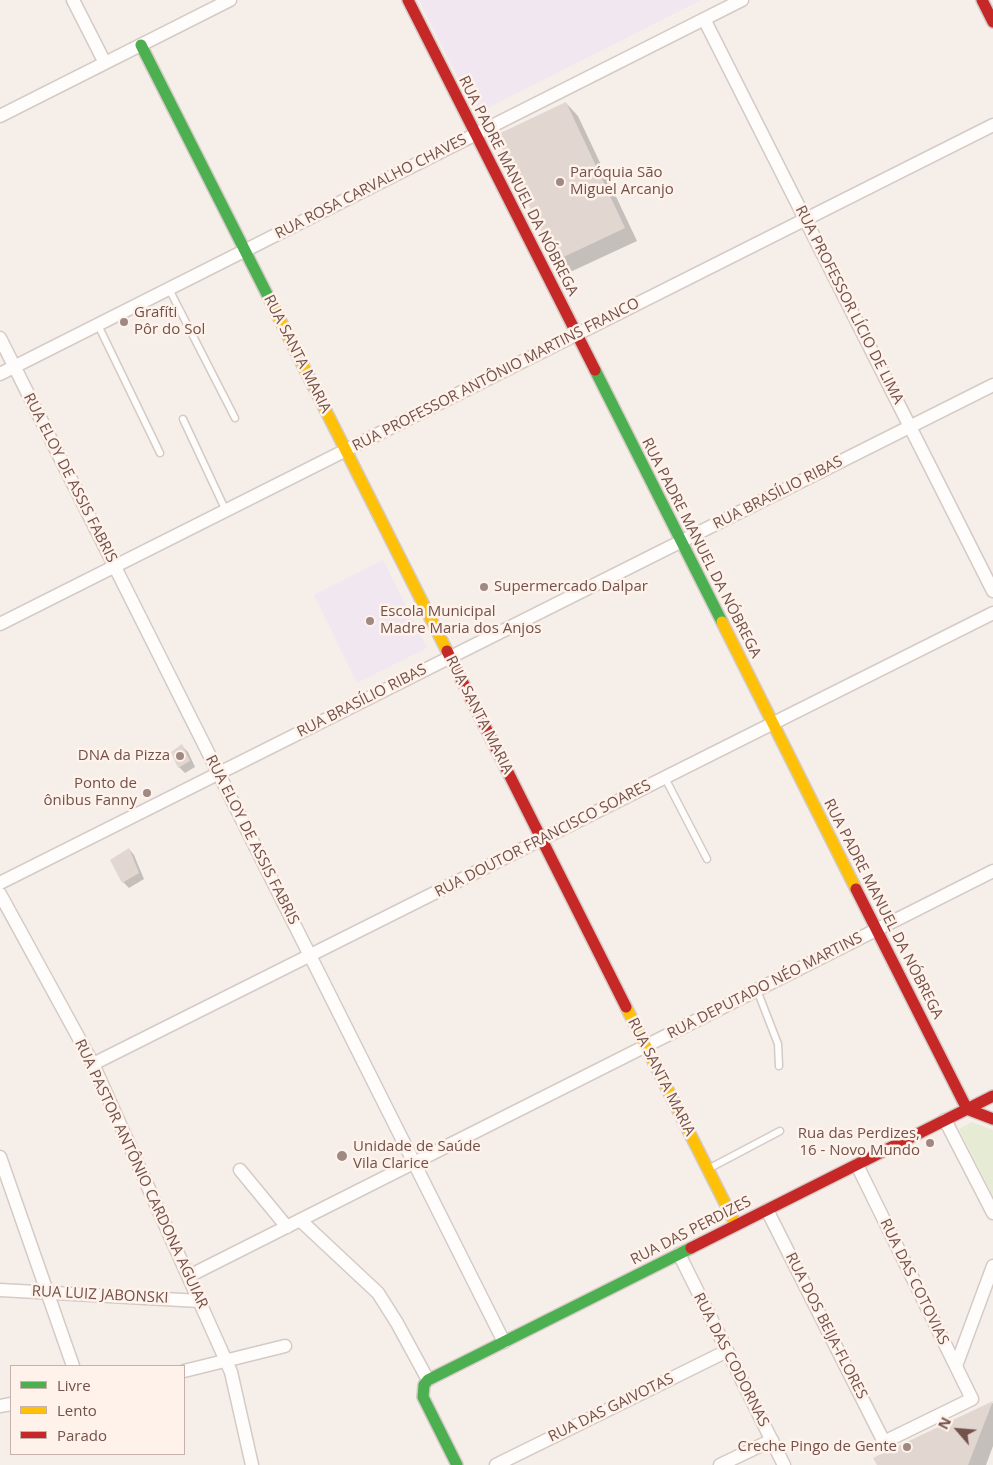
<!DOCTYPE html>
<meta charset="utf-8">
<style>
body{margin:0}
#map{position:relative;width:993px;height:1465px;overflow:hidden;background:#f6efe9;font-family:"Open Sans",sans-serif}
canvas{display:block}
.legend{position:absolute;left:10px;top:1365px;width:175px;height:90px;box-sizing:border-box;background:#fef2ea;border:1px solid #c6b2aa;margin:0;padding:6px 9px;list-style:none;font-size:15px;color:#72524b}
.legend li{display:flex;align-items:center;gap:10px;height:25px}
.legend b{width:25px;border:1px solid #c6b2aa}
.north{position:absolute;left:933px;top:1405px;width:50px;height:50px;-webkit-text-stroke:4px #fef2ea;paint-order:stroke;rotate:297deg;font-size:14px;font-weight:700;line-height:20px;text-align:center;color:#72524b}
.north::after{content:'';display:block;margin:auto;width:18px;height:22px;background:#72524b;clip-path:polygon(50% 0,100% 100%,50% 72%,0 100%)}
</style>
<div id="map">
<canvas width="993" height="1465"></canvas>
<ul class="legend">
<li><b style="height:6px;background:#4caf50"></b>Livre</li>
<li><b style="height:6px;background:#ffc107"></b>Lento</li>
<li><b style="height:6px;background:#c62828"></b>Parado</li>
</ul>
<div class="north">N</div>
</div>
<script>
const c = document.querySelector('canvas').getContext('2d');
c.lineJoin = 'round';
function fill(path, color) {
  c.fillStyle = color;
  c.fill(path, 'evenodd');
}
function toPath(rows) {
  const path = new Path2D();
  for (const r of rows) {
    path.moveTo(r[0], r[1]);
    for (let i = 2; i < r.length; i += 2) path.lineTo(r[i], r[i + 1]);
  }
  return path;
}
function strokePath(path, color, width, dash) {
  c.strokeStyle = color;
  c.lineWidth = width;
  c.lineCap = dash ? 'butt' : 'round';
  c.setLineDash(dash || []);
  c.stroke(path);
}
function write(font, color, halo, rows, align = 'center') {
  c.font = font + ' "Open Sans",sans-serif';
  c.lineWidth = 5;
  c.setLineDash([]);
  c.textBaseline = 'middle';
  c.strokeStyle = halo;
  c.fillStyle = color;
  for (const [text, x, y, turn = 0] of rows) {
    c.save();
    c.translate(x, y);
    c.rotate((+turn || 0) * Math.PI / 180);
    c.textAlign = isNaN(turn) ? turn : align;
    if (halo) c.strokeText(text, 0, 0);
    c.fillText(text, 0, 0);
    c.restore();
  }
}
const education = toPath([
 [419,0,701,0,476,114],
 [383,560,427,648,357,683,314,595]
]);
const green = toPath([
 [972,1122,993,1130,993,1196,959,1129]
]);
const shadow = toPath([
 [566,103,578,116,637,241,568,273,556,261,497,136],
 [182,746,188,752,195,767,185,773,179,767],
 [129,849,134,855,144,879,129,888,123,882],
 [993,1403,993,1446,986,1465,878,1465,875,1458]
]);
const building = toPath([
 [566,102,625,228,555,261,496,135],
 [182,744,190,761,178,768,171,752],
 [129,848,139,873,122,883,110,860],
 [993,1401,968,1465,877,1465,873,1458]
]);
const lane = toPath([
 [169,289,235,418],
 [98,325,160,453],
 [183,419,226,511],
 [665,778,707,859],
 [757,990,778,1044,779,1066],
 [710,1168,780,1131]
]);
const street = toPath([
 [73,0,105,63],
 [704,19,993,591],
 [0,116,230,0],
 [0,338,504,1342],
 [0,374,742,0],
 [0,624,993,125],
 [0,883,993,385],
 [0,894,93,1064,231,1372,252,1465],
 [93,1064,993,613],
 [945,1120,993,1213],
 [0,1157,73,1366],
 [240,1170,287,1227],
 [767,1210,884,1442,972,1399,857,1165],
 [300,1220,378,1293,397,1323,428,1380],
 [679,1254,784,1465],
 [189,1276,993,871],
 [0,1290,200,1301],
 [956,1366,993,1266],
 [184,1371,285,1346],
 [0,1406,11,1404],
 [496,1465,727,1351],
 [720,1465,772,1440]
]);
const fast = toPath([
 [141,45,275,310],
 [595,370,722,622],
 [457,1465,423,1397,424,1385,428,1380,691,1248]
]);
const slow = toPath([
 [275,310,447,651],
 [722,622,856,889],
 [626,1007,736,1225]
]);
const jam = toPath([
 [408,0,595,370],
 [982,0,993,22],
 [447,651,626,1007],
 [856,889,967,1109],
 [967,1109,993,1119],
 [691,1248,993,1096]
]);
const markers = [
 [560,182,5,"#a08982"],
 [124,322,5,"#a08982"],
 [484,587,5,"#a08982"],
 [370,621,5,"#a08982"],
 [180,756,5,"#a08982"],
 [147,793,5,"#a08982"],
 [930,1143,5,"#a08982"],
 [342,1156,6,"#a08982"],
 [907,1447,5,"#a08982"]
];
const poiNames = [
 ["Paróquia São",570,173],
 ["Miguel Arcanjo",570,190],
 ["Grafíti",134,313],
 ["Pôr do Sol",134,330],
 ["Supermercado Dalpar",494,587],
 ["Escola Municipal",380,612],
 ["Madre Maria dos Anjos",380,629],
 ["DNA da Pizza",170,756,"right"],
 ["Ponto de",137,784,"right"],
 ["ônibus Fanny",137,801,"right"],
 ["Rua das Perdizes,",920,1134,"right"],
 ["16 - Novo Mundo",920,1151,"right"],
 ["Unidade de Saúde",353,1147],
 ["Vila Clarice",353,1164],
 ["Creche Pingo de Gente",897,1447,"right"]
];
const streetNames = [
 ["RUA PADRE MANUEL DA NÓBREGA",518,186,63],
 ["RUA ROSA CARVALHO CHAVES",371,187,-27],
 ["RUA PROFESSOR LÍCIO DE LIMA",849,305,63],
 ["RUA SANTA MARIA",297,354,63],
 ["RUA PROFESSOR ANTÔNIO MARTINS FRANCO",496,375,-27],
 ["RUA ELOY DE ASSIS FABRIS",70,478,63],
 ["RUA BRASÍLIO RIBAS",778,493,-27],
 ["RUA PADRE MANUEL DA NÓBREGA",701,548,63],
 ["RUA BRASÍLIO RIBAS",362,701,-27],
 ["RUA SANTA MARIA",479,715,63],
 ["RUA DOUTOR FRANCISCO SOARES",543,839,-27],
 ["RUA ELOY DE ASSIS FABRIS",252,840,63],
 ["RUA PADRE MANUEL DA NÓBREGA",883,909,63],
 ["RUA DEPUTADO NÉO MARTINS",765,986,-27],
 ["RUA SANTA MARIA",661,1077,63],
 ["RUA PASTOR ANTÔNIO CARDONA AGUIAR",141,1174,65],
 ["RUA DAS PERDIZES",691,1231,-27],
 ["RUA DAS COTOVIAS",914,1282,64],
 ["RUA LUIZ JABONSKI",100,1295,3],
 ["RUA DOS BEIJA-FLORES",826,1326,63],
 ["RUA DAS CODORNAS",731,1360,63],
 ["RUA DAS GAIVOTAS",611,1408,-26]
];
fill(education, '#f0e7f1');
fill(green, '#e6ebd4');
fill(shadow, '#0003');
fill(building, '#e2d6d1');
strokePath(lane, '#d4cac6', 9);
strokePath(street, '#d4cac6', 15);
strokePath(fast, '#d4cac6', 14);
strokePath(slow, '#d4cac6', 14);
strokePath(jam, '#d4cac6', 14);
strokePath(lane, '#fefdfc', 6);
strokePath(street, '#fefdfc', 12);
strokePath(fast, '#4caf50', 11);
strokePath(slow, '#ffc107', 11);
strokePath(jam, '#c62828', 11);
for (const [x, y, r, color] of markers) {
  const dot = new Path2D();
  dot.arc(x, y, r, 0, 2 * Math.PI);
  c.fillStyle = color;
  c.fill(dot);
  strokePath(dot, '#fef2ea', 2);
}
write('15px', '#72524b', '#fef2ea', poiNames, 'left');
write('15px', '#72524b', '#fef2ea', streetNames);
</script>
